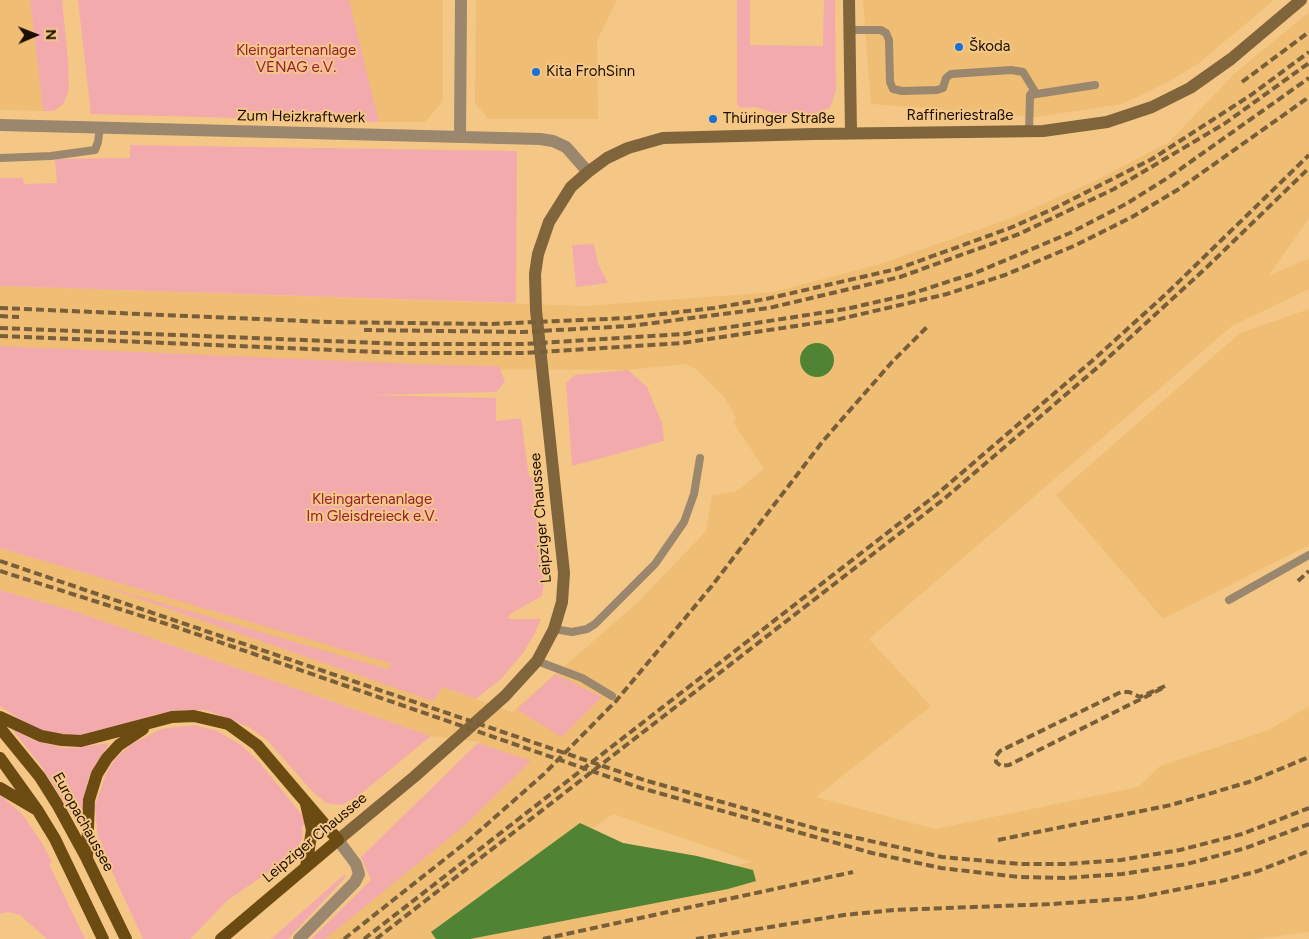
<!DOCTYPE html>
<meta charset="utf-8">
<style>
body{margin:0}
#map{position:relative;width:1309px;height:939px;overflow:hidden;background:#f5c786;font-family:Figtree,sans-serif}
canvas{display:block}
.north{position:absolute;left:10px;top:10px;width:50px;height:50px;-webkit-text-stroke:4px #f5c786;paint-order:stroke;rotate:89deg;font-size:14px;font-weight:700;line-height:20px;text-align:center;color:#1b0f00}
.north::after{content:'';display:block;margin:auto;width:18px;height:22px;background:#1b0f00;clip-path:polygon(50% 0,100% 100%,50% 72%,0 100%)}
</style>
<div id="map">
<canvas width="1309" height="939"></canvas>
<div class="north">N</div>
</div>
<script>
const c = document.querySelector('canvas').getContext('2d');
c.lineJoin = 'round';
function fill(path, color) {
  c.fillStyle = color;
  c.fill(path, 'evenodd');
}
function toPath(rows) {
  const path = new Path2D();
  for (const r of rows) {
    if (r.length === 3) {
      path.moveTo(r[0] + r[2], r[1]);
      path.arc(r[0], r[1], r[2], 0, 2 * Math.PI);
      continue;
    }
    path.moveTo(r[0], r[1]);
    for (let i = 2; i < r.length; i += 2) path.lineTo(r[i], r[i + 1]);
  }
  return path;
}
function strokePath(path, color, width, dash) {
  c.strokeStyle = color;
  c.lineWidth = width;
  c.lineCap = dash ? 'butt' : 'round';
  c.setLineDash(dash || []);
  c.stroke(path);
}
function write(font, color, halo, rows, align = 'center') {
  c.font = font + ' Figtree,sans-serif';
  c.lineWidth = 4;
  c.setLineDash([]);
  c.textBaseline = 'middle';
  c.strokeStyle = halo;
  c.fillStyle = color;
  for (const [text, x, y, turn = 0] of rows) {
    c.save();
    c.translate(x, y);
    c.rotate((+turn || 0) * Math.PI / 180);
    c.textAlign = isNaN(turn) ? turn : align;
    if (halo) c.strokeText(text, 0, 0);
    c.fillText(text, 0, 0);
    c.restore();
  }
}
const built = toPath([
 [0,0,30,0,43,111,0,110],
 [349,0,443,0,443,101,425,122,379,122],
 [476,0,617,0,597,41,598,119,488,119,475,103],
 [863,0,1274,0,1198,64,1166,83,1122,104,1037,117,871,104],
 [1309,12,1309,219,1268,276,1309,258,1309,289,1232,326,869,639,931,706,816,797,935,829,1138,787,1160,766,1269,730,1309,706,1309,932,1257,939,319,939,382,885,367,857,480,742,431,736,74,611,0,590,0,548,392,664,443,687,512,712,637,603,706,531,712,495,737,491,764,469,733,422,736,418,724,397,696,369,685,364,628,370,444,369,0,349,0,286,586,306,774,292,880,264,1009,219,1095,181,1169,142,1234,74],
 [613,814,752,862,561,903,459,921],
 [1309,309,1309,545,1163,619,1056,495,1240,333]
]);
const green = toPath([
 [30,0,62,0,68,59,69,89,64,103,54,111,43,111],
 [78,0,349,0,379,122,91,114],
 [737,0,750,0,750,45,823,46,824,0,835,0,836,90,830,108,809,115,780,115,756,107,741,108,737,104],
 [130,145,517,151,516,303,0,286,0,178,23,178,24,184,57,183,55,159,130,158],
 [594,244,598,264,608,283,576,287,572,245],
 [0,346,440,365,499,366,505,382,496,392,369,395,496,398,496,421,521,418,529,477,534,477,544,582,542,596,510,614,508,619,541,619,535,633,523,653,501,679,476,699,443,687,433,701,97,584,387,669,392,664,0,548],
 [628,370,647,387,662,423,664,441,572,466,566,383,575,375],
 [0,590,74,611,431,736,357,797,342,805,326,803,311,790,268,741,249,727,206,710,184,710,156,714,110,730,79,736,36,730,0,706],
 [555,674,602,697,562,737,517,710],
 [194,725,217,731,241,745,259,762,302,815,305,824,302,826,303,837,298,847,286,860,228,900,190,939,143,939,107,861,101,840,98,840,95,806,106,774,115,759,132,744,161,729],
 [12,729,35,741,60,747,73,748,109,743,88,780,84,801,83,828,80,828,42,767],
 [478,743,531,761,464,826,325,939,311,939,371,880,361,857],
 [0,795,22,814,42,843,52,862,49,864,85,939,47,939,20,915,8,912,0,914],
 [345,874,345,878,288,939,271,939]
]);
const water = toPath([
 [817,360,17],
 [580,823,623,843,697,856,753,870,756,881,728,889,470,939,436,939,431,932]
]);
const lane = toPath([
 [850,30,881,30,886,33,889,40,890,82,893,89,902,91,937,90,943,88,946,78,951,74,1011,70,1023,72,1034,90,1030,95,1029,132],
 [1030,95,1095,85],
 [0,158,51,156,95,150,98,142,100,127],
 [1229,600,1309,555],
 [554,629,572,632,587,629,595,624,655,564,684,522,694,494,700,458],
 [537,661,582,678,612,696]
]);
const street = toPath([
 [0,125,540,139,553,141,566,147,588,172],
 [460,137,461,0],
 [299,939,355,882,359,874,356,864,338,840]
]);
const secondary = toPath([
 [849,0,851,133],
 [338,840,414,777,505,696,537,661,554,629,562,602,564,573,536,310,535,274,538,254,549,222,571,187,588,172,607,158,628,148,663,138,814,134,1043,131,1107,122,1152,107,1190,88,1231,59,1301,0]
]);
const primary = toPath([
 [0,717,41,736,62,740,81,741,172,717,194,716,228,724,257,745,338,840,221,939],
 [0,728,40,777,57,804,87,859,126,939],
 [0,758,38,811,55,839,103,939],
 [0,788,34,808],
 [306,804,312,830,306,867],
 [87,857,89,800,97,774,107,758,119,745,143,729]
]);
const rail = toPath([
 [1242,82,1309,32],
 [0,308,328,322,490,324,628,318,714,308,766,299,897,269,1010,228,1053,209,1152,159,1251,95,1309,52],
 [0,316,19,317],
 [0,328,404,344,523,344,685,334,846,309,907,295,975,273,1070,233,1126,204,1169,177,1309,78],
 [364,330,522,332,630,326,769,308,900,277,1019,234,1114,189,1224,124,1309,63],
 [0,336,404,353,524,353,682,343,836,320,947,294,1005,275,1076,245,1132,217,1179,189,1309,97],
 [0,561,644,780,821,830,942,857,1020,864,1066,864,1121,860,1180,850,1242,834,1309,808],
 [0,571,173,626,641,788,872,853,941,868,1019,877,1065,878,1122,874,1187,864,1246,848,1309,824],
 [1298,581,1309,571],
 [1165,686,1140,697,1129,692,1121,692,1000,751,996,756,996,762,1001,766,1009,765,1165,687],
 [998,840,1171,805,1249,782,1309,757],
 [344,939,469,840,544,774,616,701,711,587,823,441,892,362,927,327],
 [364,939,936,495,1092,361,1166,294,1309,155],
 [376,939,944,499,1098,367,1206,268,1309,168],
 [543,939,853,872],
 [696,939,844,915,894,910,1053,904,1135,898,1221,881,1258,871,1309,851]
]);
const markers = [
 [959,47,5,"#1572db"],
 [536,72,5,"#1572db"],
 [713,119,5,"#1572db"]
];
const poiNames = [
 ["Škoda",969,47],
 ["Kita FrohSinn",546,72],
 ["Thüringer Straße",723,119]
];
const parkNames = [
 ["Kleingartenanlage",296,51],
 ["VENAG e.V.",296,68],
 ["Kleingartenanlage",372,500],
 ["Im Gleisdreieck e.V.",372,517]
];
const streetNames = [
 ["Raffineriestraße",960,116],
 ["Zum Heizkraftwerk",301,117,1],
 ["Leipziger Chaussee",541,518,-95],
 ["Europachaussee",83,822,61],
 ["Leipziger Chaussee",315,838,-40]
];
fill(built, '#efbd74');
fill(green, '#f2aaad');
fill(water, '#508434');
strokePath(lane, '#9a876d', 8);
strokePath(street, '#9a876d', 12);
strokePath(secondary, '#7f643c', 12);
strokePath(primary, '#6c4b12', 12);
strokePath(rail, '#795e3a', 4, [8, 4]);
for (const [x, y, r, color] of markers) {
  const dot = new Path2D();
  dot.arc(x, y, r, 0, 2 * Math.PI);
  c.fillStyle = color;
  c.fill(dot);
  strokePath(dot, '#f5c786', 2);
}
write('15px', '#1b0f00', '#f5c786', poiNames, 'left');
write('15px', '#961e35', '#f5c786', parkNames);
write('15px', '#1b0f00', '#f5c786', streetNames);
</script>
